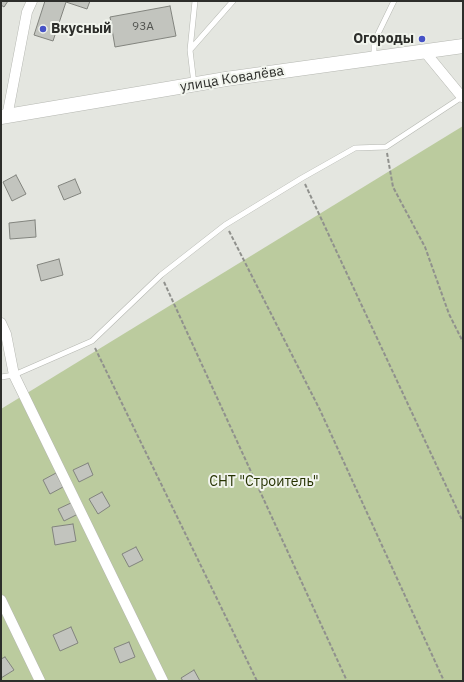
<!DOCTYPE html>
<meta charset="utf-8">
<style>
body{margin:0}
#map{position:relative;width:464px;height:682px;overflow:hidden;background:#e4e6e0;font-family:"IBM Plex Sans",sans-serif}
canvas{display:block}
.frame{position:absolute;inset:0;border:2px solid #2d2e2b;pointer-events:none}
</style>
<div id="map">
<canvas width="464" height="682"></canvas>
<div class="frame"></div>
</div>
<script>
const c = document.querySelector('canvas').getContext('2d');
c.lineJoin = 'round';
function fill(path, color) {
  c.fillStyle = color;
  c.fill(path, 'evenodd');
}
function toPath(rows) {
  const path = new Path2D();
  for (const r of rows) {
    path.moveTo(r[0], r[1]);
    for (let i = 2; i < r.length; i += 2) path.lineTo(r[i], r[i + 1]);
  }
  return path;
}
function strokePath(path, color, width, dash) {
  c.strokeStyle = color;
  c.lineWidth = width;
  c.lineCap = dash ? 'butt' : 'round';
  c.setLineDash(dash || []);
  c.stroke(path);
}
function write(font, color, halo, rows, align = 'center') {
  c.font = font + ' "IBM Plex Sans",sans-serif';
  c.lineWidth = 4;
  c.setLineDash([]);
  c.textBaseline = 'middle';
  c.strokeStyle = halo;
  c.fillStyle = color;
  for (const [text, x, y, turn = 0] of rows) {
    c.save();
    c.translate(x, y);
    c.rotate((+turn || 0) * Math.PI / 180);
    c.textAlign = isNaN(turn) ? turn : align;
    if (halo) c.strokeText(text, 0, 0);
    c.fillText(text, 0, 0);
    c.restore();
  }
}
const green = toPath([
 [463,126,463,681,1,681,1,409]
]);
const building = toPath([
 [1,1,8,1,4,7,1,5,1,1],
 [45,1,90,1,87,9,66,2,53,41,34,35,45,1],
 [170,6,176,36,115,47,110,17,170,6],
 [16,175,26,194,12,201,3,182,16,175],
 [75,179,81,193,64,200,58,186,75,179],
 [35,220,36,237,10,239,9,223,35,220],
 [59,259,63,275,41,281,37,265,59,259],
 [88,463,93,475,79,482,73,470,88,463],
 [56,473,63,487,50,494,43,480,56,473],
 [102,492,110,506,98,514,89,499,102,492],
 [73,502,78,514,64,521,58,509,73,502],
 [73,524,76,541,55,545,52,527,73,524],
 [136,547,143,560,129,567,122,554,136,547],
 [71,627,78,643,60,651,53,635,71,627],
 [129,642,135,657,120,663,114,648,129,642],
 [5,657,14,670,1,678,1,659,5,657],
 [194,670,200,681,183,681,181,678,194,670]
]);
const path = toPath([
 [387,153,393,187,425,247,449,314,463,342],
 [305,184,463,522],
 [229,231,320,410,444,681],
 [164,282,347,681],
 [95,348,257,681]
]);
const lane = toPath([
 [190,50,195,1],
 [374,57,374,42,394,1],
 [194,84,190,50,233,1],
 [1,377,14,375,92,341,161,275,225,225,302,178,355,148,386,147,462,97]
]);
const street = toPath([
 [425,52,462,97],
 [7,117,27,12,32,1],
 [1,323,6,334,14,375,163,681],
 [1,600,40,681]
]);
const secondary = toPath([
 [1,117,226,79,463,46]
]);
const markers = [
 [43,29,4,"#4652c6"],
 [422,39,4,"#4652c6"]
];
const numberNames = [
 ["93А",143,27]
];
const poiNames = [
 ["Вкусный",51,29],
 ["Огороды",414,39,"right"]
];
const streetNames = [
 ["улица Ковалёва",232,79,-9]
];
const parkNames = [
 ["СНТ \"Строитель\"",264,482]
];
fill(green, '#bbcb9e');
fill(building, '#c2c4be');
strokePath(building, '#82847e', 1);
strokePath(lane, '#b5b7b1', 6);
strokePath(street, '#b5b7b1', 11);
strokePath(secondary, '#b5b7b1', 15);
strokePath(path, '#90918d', 2, [4, 2]);
strokePath(lane, '#fff', 5);
strokePath(street, '#fff', 10);
strokePath(secondary, '#fff', 14);
for (const [x, y, r, color] of markers) {
  const dot = new Path2D();
  dot.arc(x, y, r, 0, 2 * Math.PI);
  c.fillStyle = color;
  c.fill(dot);
  strokePath(dot, '#f1f4ed', 1.5);
}
write('12px', '#525450', null, numberNames);
write('bold 14px', '#2d2e2b', '#f1f4ed', poiNames, 'left');
write('14px', '#2d2e2b', '#f1f4ed', streetNames);
write('14px', '#253200', '#f1f4ed', parkNames);
</script>
